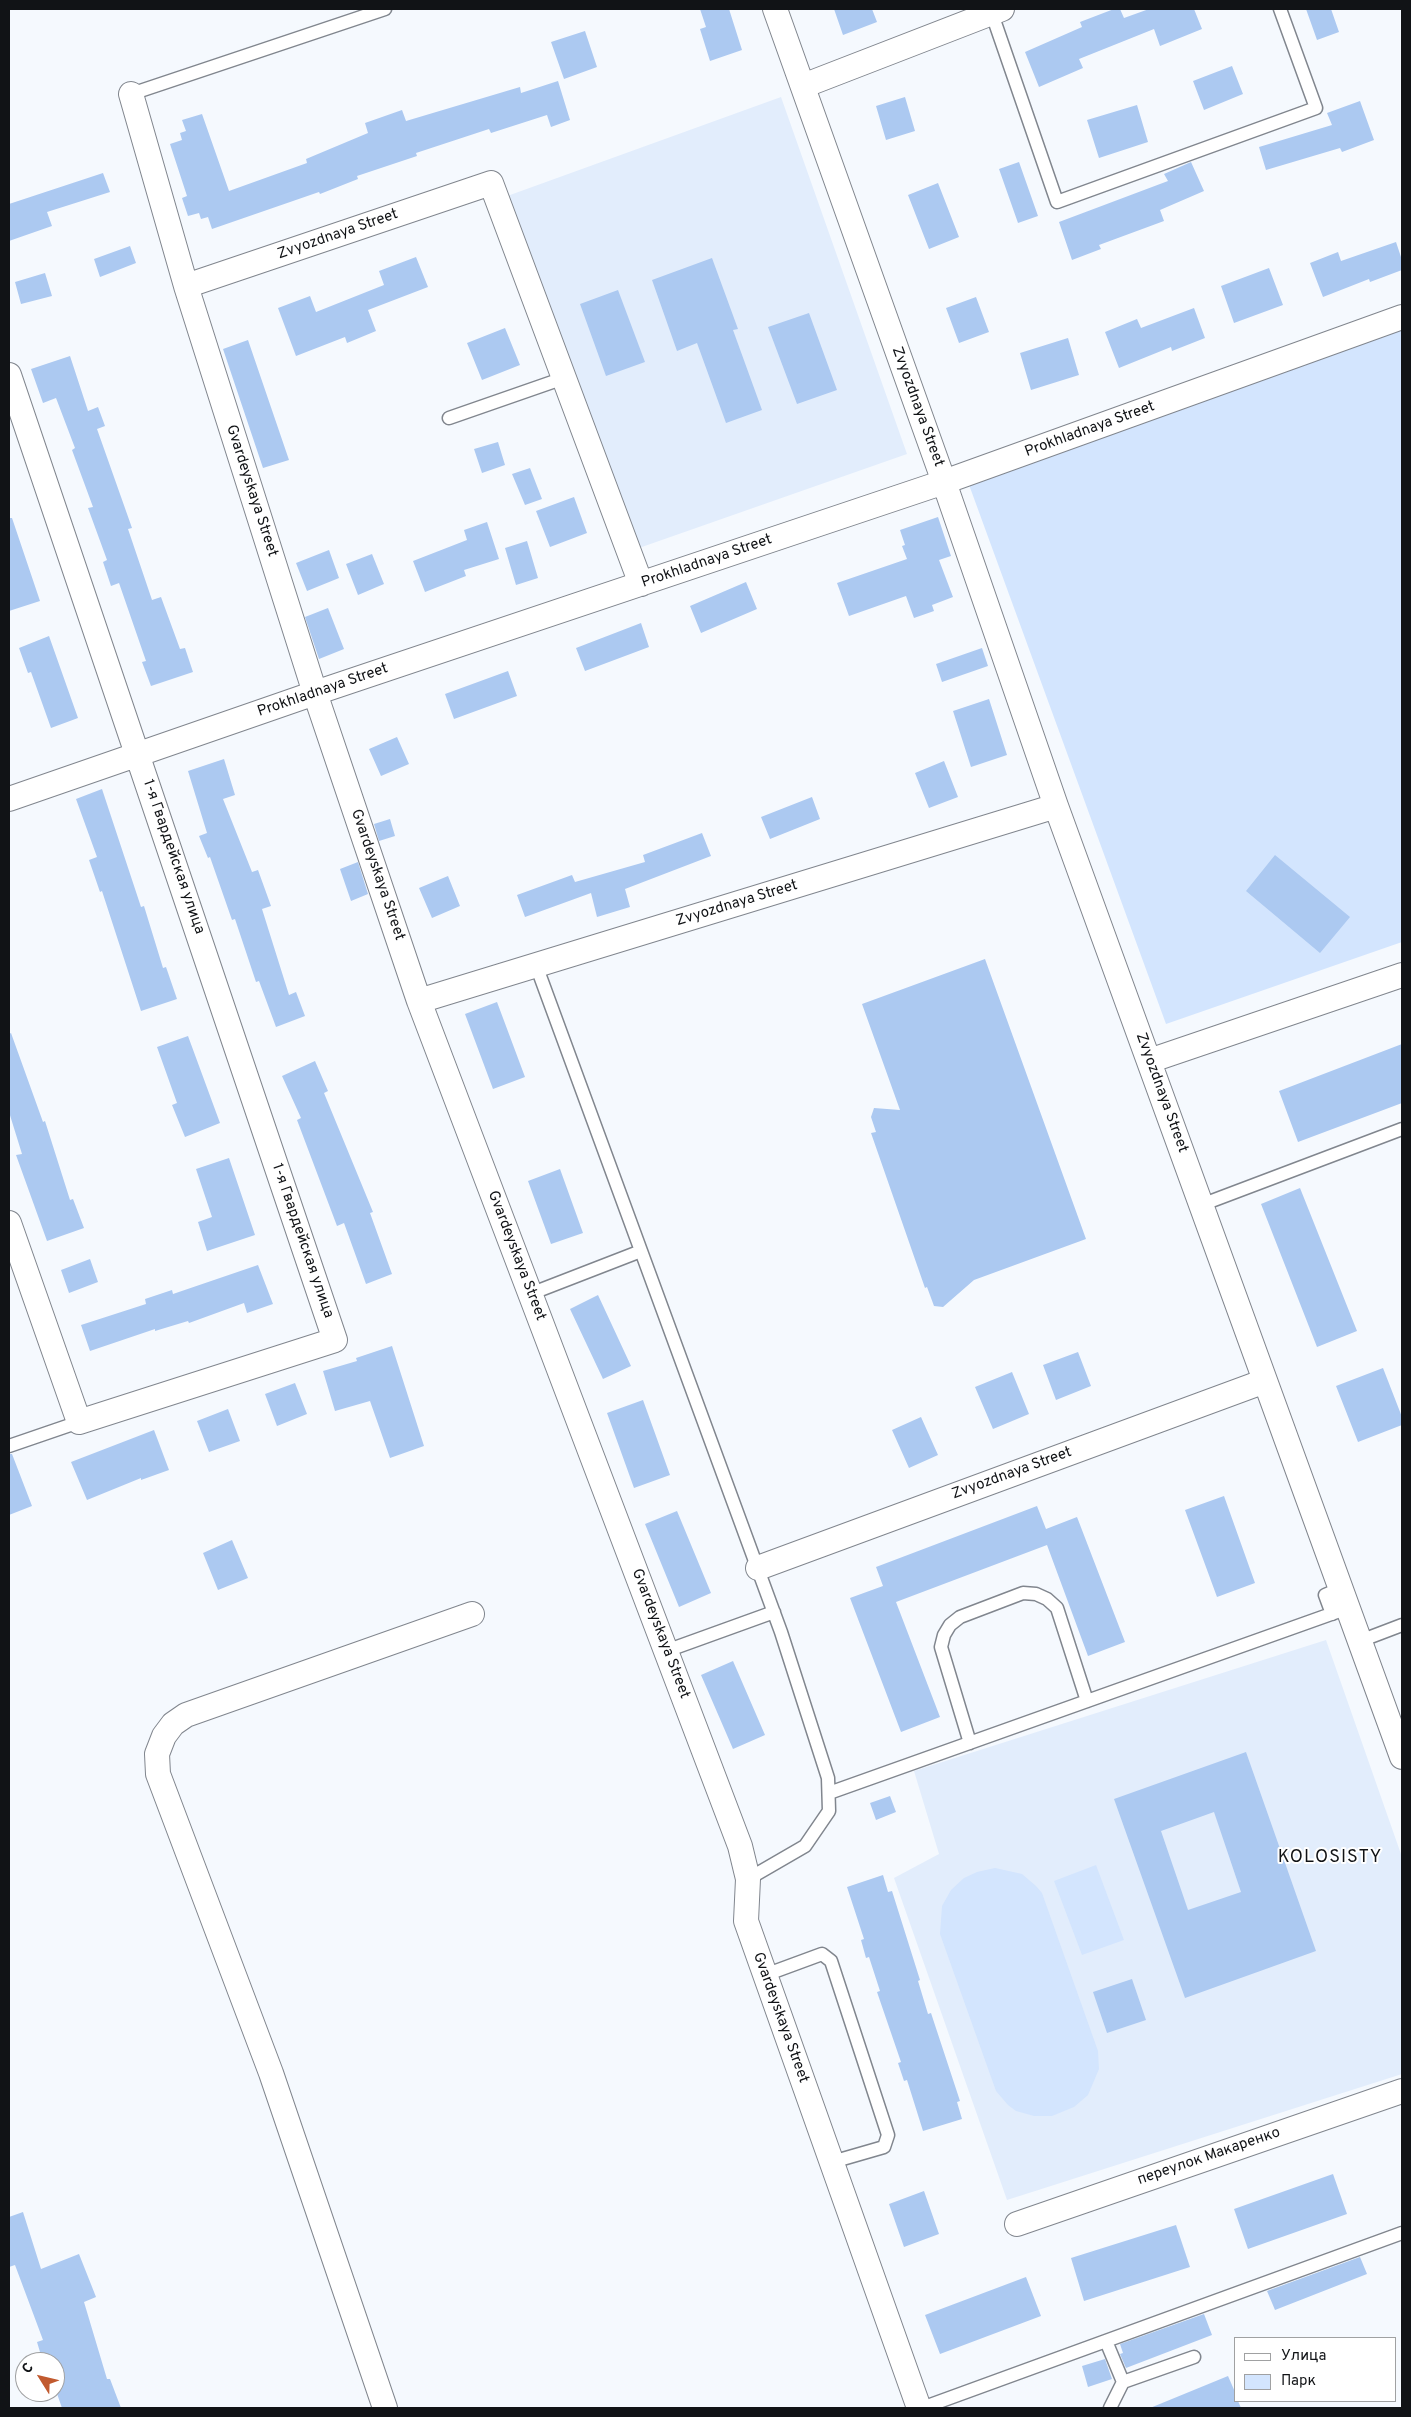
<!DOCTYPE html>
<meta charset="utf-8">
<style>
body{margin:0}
#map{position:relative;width:1411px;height:2417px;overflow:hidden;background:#f5f9fe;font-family:Overpass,sans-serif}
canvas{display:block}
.frame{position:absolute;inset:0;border:10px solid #111316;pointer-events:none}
.legend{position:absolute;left:1234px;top:2337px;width:162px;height:65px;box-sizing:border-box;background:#fff;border:1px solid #a0a1a2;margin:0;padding:6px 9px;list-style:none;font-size:15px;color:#111316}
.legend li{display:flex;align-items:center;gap:10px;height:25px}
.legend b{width:25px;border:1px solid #a0a1a2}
.north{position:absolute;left:15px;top:2352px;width:50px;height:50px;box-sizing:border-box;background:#fff;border:1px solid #a0a1a2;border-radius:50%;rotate:306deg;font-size:14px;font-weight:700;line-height:20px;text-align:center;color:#111316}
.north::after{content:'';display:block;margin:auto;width:18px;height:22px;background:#c15a2f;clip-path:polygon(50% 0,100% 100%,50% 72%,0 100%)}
</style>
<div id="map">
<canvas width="1411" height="2417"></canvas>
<div class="frame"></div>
<ul class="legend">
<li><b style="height:6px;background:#fff"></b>Улица</li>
<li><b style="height:14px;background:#d3e5fe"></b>Парк</li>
</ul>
<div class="north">С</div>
</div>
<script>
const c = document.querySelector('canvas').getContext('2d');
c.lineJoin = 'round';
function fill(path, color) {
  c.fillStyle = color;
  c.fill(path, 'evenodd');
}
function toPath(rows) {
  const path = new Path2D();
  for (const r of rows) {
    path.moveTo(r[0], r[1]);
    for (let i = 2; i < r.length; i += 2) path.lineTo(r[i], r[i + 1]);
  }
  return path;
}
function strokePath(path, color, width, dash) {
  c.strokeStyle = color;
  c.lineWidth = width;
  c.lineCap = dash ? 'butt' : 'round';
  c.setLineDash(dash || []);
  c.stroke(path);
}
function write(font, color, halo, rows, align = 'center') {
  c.font = font + ' Overpass,sans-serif';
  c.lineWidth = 4;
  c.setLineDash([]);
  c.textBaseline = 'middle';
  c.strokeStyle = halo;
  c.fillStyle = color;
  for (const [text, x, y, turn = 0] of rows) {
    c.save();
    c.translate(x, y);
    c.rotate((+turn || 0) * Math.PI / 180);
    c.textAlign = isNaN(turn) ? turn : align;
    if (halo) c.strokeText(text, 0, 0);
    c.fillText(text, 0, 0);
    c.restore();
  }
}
const built = toPath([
 [781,97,907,454,639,548,499,199],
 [1326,1640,1402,1857,1402,2074,1007,2200,894,1878,939,1854,914,1771]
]);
const green = toPath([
 [1402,329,1402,942,1166,1024,968,482],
 [1096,1865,1124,1940,1082,1955,1054,1881],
 [995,1868,1022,1874,1036,1886,1042,1893,1098,2051,1099,2069,1088,2095,1074,2107,1052,2116,1034,2116,1016,2111,1008,2105,996,2091,940,1934,942,1906,951,1890,964,1878,977,1872]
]);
const building = toPath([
 [700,9,729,9,742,50,710,61,700,29,706,27],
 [834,9,872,9,877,22,843,35],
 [1114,9,1120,9,1124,18,1149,9,1194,9,1202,29,1160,46,1154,29,1079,59,1083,68,1039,87,1025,52,1082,27,1080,22],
 [1306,9,1331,9,1339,32,1317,40],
 [585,31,597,67,564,79,551,42],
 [1232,66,1243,94,1204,110,1193,81],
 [558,81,570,120,551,127,547,115,491,133,489,129,416,153,417,156,357,176,358,179,320,194,319,192,212,229,208,217,201,219,199,213,188,216,182,198,187,196,170,144,182,140,180,133,186,131,182,120,202,114,229,191,307,163,306,159,368,133,365,123,402,110,406,121,520,87,521,93],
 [905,97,915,131,886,140,876,106],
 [1360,101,1374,140,1342,152,1340,148,1266,170,1259,147,1332,125,1327,113],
 [1137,105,1148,142,1099,158,1087,120],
 [1019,162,1038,216,1018,223,999,169],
 [1191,162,1204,191,1160,210,1164,221,1099,245,1101,249,1072,260,1059,222,1168,181,1164,174],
 [103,173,110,192,47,212,52,226,9,241,9,204],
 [938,183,959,237,929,249,908,195],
 [1396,242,1402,260,1402,270,1370,282,1369,279,1323,297,1310,263,1338,252,1341,261],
 [130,246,136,263,100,277,94,259],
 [416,257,428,287,368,310,376,331,347,343,345,337,296,356,278,308,310,296,316,312,384,285,379,271],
 [712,258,738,329,733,330,762,410,726,423,697,343,677,351,652,280],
 [1269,268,1283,305,1234,323,1221,286],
 [45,273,52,296,21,304,15,282],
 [618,290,645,362,606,376,580,304],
 [976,297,989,332,959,343,946,308],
 [1194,308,1205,338,1172,351,1171,347,1119,368,1105,332,1137,319,1141,328],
 [809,313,837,390,797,404,768,327],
 [505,328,520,365,482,380,467,343],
 [1068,338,1079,375,1031,390,1020,353],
 [248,340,289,460,263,468,223,349],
 [70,356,88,411,98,407,105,426,97,429,132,528,128,529,152,600,161,597,180,649,185,648,193,672,151,686,142,662,146,661,119,583,111,586,103,562,107,560,88,508,93,507,72,450,75,448,56,398,43,403,31,369],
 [498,442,505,465,482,473,474,449],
 [530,468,542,499,525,505,512,474],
 [574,497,587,533,550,547,536,511],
 [938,517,951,556,939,560,953,597,932,605,934,611,914,618,906,596,849,616,837,583,907,559,902,546,905,545,900,530],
 [9,518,12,518,40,601,9,611],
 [487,522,499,559,464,570,466,576,425,592,413,561,467,540,464,530],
 [527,541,538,578,516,585,505,548],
 [329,550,339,578,307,591,296,563],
 [372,554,384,584,358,595,346,564],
 [746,582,757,609,701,633,690,606],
 [328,608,344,649,319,659,305,617],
 [641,623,649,647,585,671,576,648],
 [49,636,78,718,51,728,31,672,28,673,19,648],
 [982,648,988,666,942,682,936,664],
 [508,671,517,696,454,719,445,694],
 [989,699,1007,755,971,767,953,711],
 [397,737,409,764,381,776,369,749],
 [224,759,235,795,223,799,252,872,258,870,271,906,262,909,289,995,296,992,305,1016,276,1027,259,981,256,982,235,919,232,920,210,857,208,858,199,836,207,833,188,771],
 [944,761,958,797,929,808,915,773],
 [102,789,141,907,144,906,163,968,166,967,177,999,141,1011,102,891,100,892,89,860,97,857,76,799],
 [812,797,820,819,770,839,761,817],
 [390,819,395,836,379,841,374,824],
 [702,833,711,856,625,889,630,907,597,917,591,893,525,917,517,895,572,875,575,882,645,862,643,855],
 [1275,855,1350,917,1320,953,1246,891],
 [358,862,368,894,351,901,340,869],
 [448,876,460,906,432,918,419,888],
 [985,959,1086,1239,974,1280,943,1307,934,1306,927,1287,925,1288,871,1133,876,1132,871,1117,874,1108,900,1110,862,1004],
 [497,1002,525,1077,493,1089,465,1014],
 [11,1033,43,1122,45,1121,70,1200,73,1199,84,1228,47,1241,16,1155,22,1154,9,1112,9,1034],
 [188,1036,220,1123,185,1137,172,1105,177,1103,157,1047],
 [1402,1044,1402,1103,1298,1142,1279,1091],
 [315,1061,328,1091,324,1093,373,1212,370,1213,392,1274,366,1284,344,1223,337,1226,297,1120,301,1118,282,1076],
 [229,1158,255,1235,207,1251,198,1222,212,1217,196,1169],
 [560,1169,583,1233,551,1244,528,1181],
 [1300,1188,1357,1331,1317,1347,1261,1204],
 [90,1259,98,1282,69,1293,61,1270],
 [258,1265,273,1304,247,1313,244,1303,189,1323,188,1321,155,1331,155,1329,90,1351,81,1325,146,1304,145,1299,172,1290,173,1294],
 [598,1295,631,1366,603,1379,570,1309],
 [392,1346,424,1446,390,1458,370,1401,335,1411,323,1371,357,1361,356,1358],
 [1078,1352,1091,1386,1056,1400,1043,1365],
 [1383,1368,1402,1417,1402,1425,1358,1442,1336,1386],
 [1012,1372,1029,1414,993,1429,975,1387],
 [295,1383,307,1414,277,1426,265,1394],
 [643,1400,670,1475,634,1488,607,1413],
 [228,1409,240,1441,209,1452,197,1421],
 [921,1417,938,1455,909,1468,892,1430],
 [154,1430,169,1470,141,1480,141,1478,87,1500,71,1462],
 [9,1454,12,1454,32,1506,9,1515],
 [1224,1496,1255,1583,1217,1597,1185,1510],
 [1037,1506,1046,1529,1077,1517,1125,1642,1088,1656,1047,1545,896,1602,940,1717,901,1732,850,1598,883,1586,876,1567],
 [677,1511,711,1593,679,1607,645,1524],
 [232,1540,248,1578,218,1590,203,1553],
 [733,1661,765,1735,733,1749,701,1675],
 [1246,1752,1316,1951,1185,1998,1114,1799],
 [1214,1812,1241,1892,1188,1910,1161,1831],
 [890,1796,896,1812,876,1820,870,1803],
 [883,1875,888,1892,892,1891,920,1980,918,1981,928,2014,931,2013,960,2101,957,2102,962,2119,923,2131,907,2080,904,2081,898,2063,901,2062,877,1992,880,1991,869,1957,866,1958,861,1940,864,1939,847,1887],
 [1132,1979,1146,2020,1107,2033,1093,1992],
 [1333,2174,1347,2214,1248,2249,1234,2209],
 [924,2191,939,2234,904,2247,889,2204],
 [23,2212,41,2269,79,2254,96,2297,84,2302,107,2379,110,2379,121,2408,62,2408,55,2388,55,2362,43,2362,37,2342,43,2340,15,2265,9,2267,9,2217],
 [1176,2225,1190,2267,1084,2301,1071,2258],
 [1360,2257,1367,2274,1275,2310,1267,2291],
 [1026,2277,1041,2316,940,2354,925,2315],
 [1204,2314,1212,2335,1126,2368,1120,2354,1123,2353,1120,2344],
 [1105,2359,1112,2379,1088,2387,1082,2366],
 [1228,2376,1235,2392,1235,2401,1238,2401,1241,2408,1150,2408]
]);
const service = toPath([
 [992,14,1057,202,1316,108,1280,9],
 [131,94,385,9],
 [449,418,564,378],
 [536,965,781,1632,828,1778,829,1811,805,1846,748,1879],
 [1201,1205,1402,1129],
 [530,1294,641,1251],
 [9,1446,79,1422],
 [1332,1614,1325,1595,1341,1588],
 [1360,1641,1402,1625],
 [666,1651,774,1612],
 [970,1743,941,1647,944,1635,950,1625,960,1617,1023,1593,1036,1594,1047,1599,1057,1608,1087,1701],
 [829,1793,1348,1608],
 [765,1975,822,1954,831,1961,888,2135,884,2147,832,2162],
 [1106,2341,1123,2382],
 [922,2408,1402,2233],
 [1110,2408,1123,2382,1194,2357]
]);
const minor = toPath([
 [775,9,944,482,1056,806,1402,1757],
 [803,86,1002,9],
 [131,94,186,286,315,693,419,1001,740,1846,748,1879,746,1921,919,2408],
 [186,286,491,183,641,584],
 [9,375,335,1340,79,1422,9,1223],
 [9,799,315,693,944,482,1402,317],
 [419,1001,1056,806],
 [1149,1061,1402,975],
 [758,1568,1265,1381],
 [1017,2224,1402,2091],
 [385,2408,271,2073,158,1774,157,1754,164,1736,173,1724,186,1715,472,1614]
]);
const streetNames = [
 ["Zvyozdnaya Street",338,235,-19],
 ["Zvyozdnaya Street",917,407,70],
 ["Prokhladnaya Street",1090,430,-20],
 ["Gvardeyskaya Street",251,491,72],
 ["Prokhladnaya Street",707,562,-19],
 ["Prokhladnaya Street",323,691,-19],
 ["1-я Гвардейская улица",173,857,71],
 ["Gvardeyskaya Street",377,875,71],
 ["Zvyozdnaya Street",737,904,-17],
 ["Zvyozdnaya Street",1161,1093,70],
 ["1-я Гвардейская улица",302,1241,71],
 ["Gvardeyskaya Street",516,1256,69],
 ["Zvyozdnaya Street",1012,1474,-20],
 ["Gvardeyskaya Street",660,1634,69],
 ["Gvardeyskaya Street",780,2018,70],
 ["переулок Макаренко",1209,2157,-19]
];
const quarterNames = [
 ["KOLOSISTY",1330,1858]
];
fill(built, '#e2edfc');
fill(green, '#d3e5fe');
fill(building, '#acc9f1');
strokePath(service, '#81868e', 15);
strokePath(minor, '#81868e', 26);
strokePath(service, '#fff', 12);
strokePath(minor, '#fff', 24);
write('15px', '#111316', '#fff', streetNames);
c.letterSpacing = '1px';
write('18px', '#111316', '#fff', quarterNames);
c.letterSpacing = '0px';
</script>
